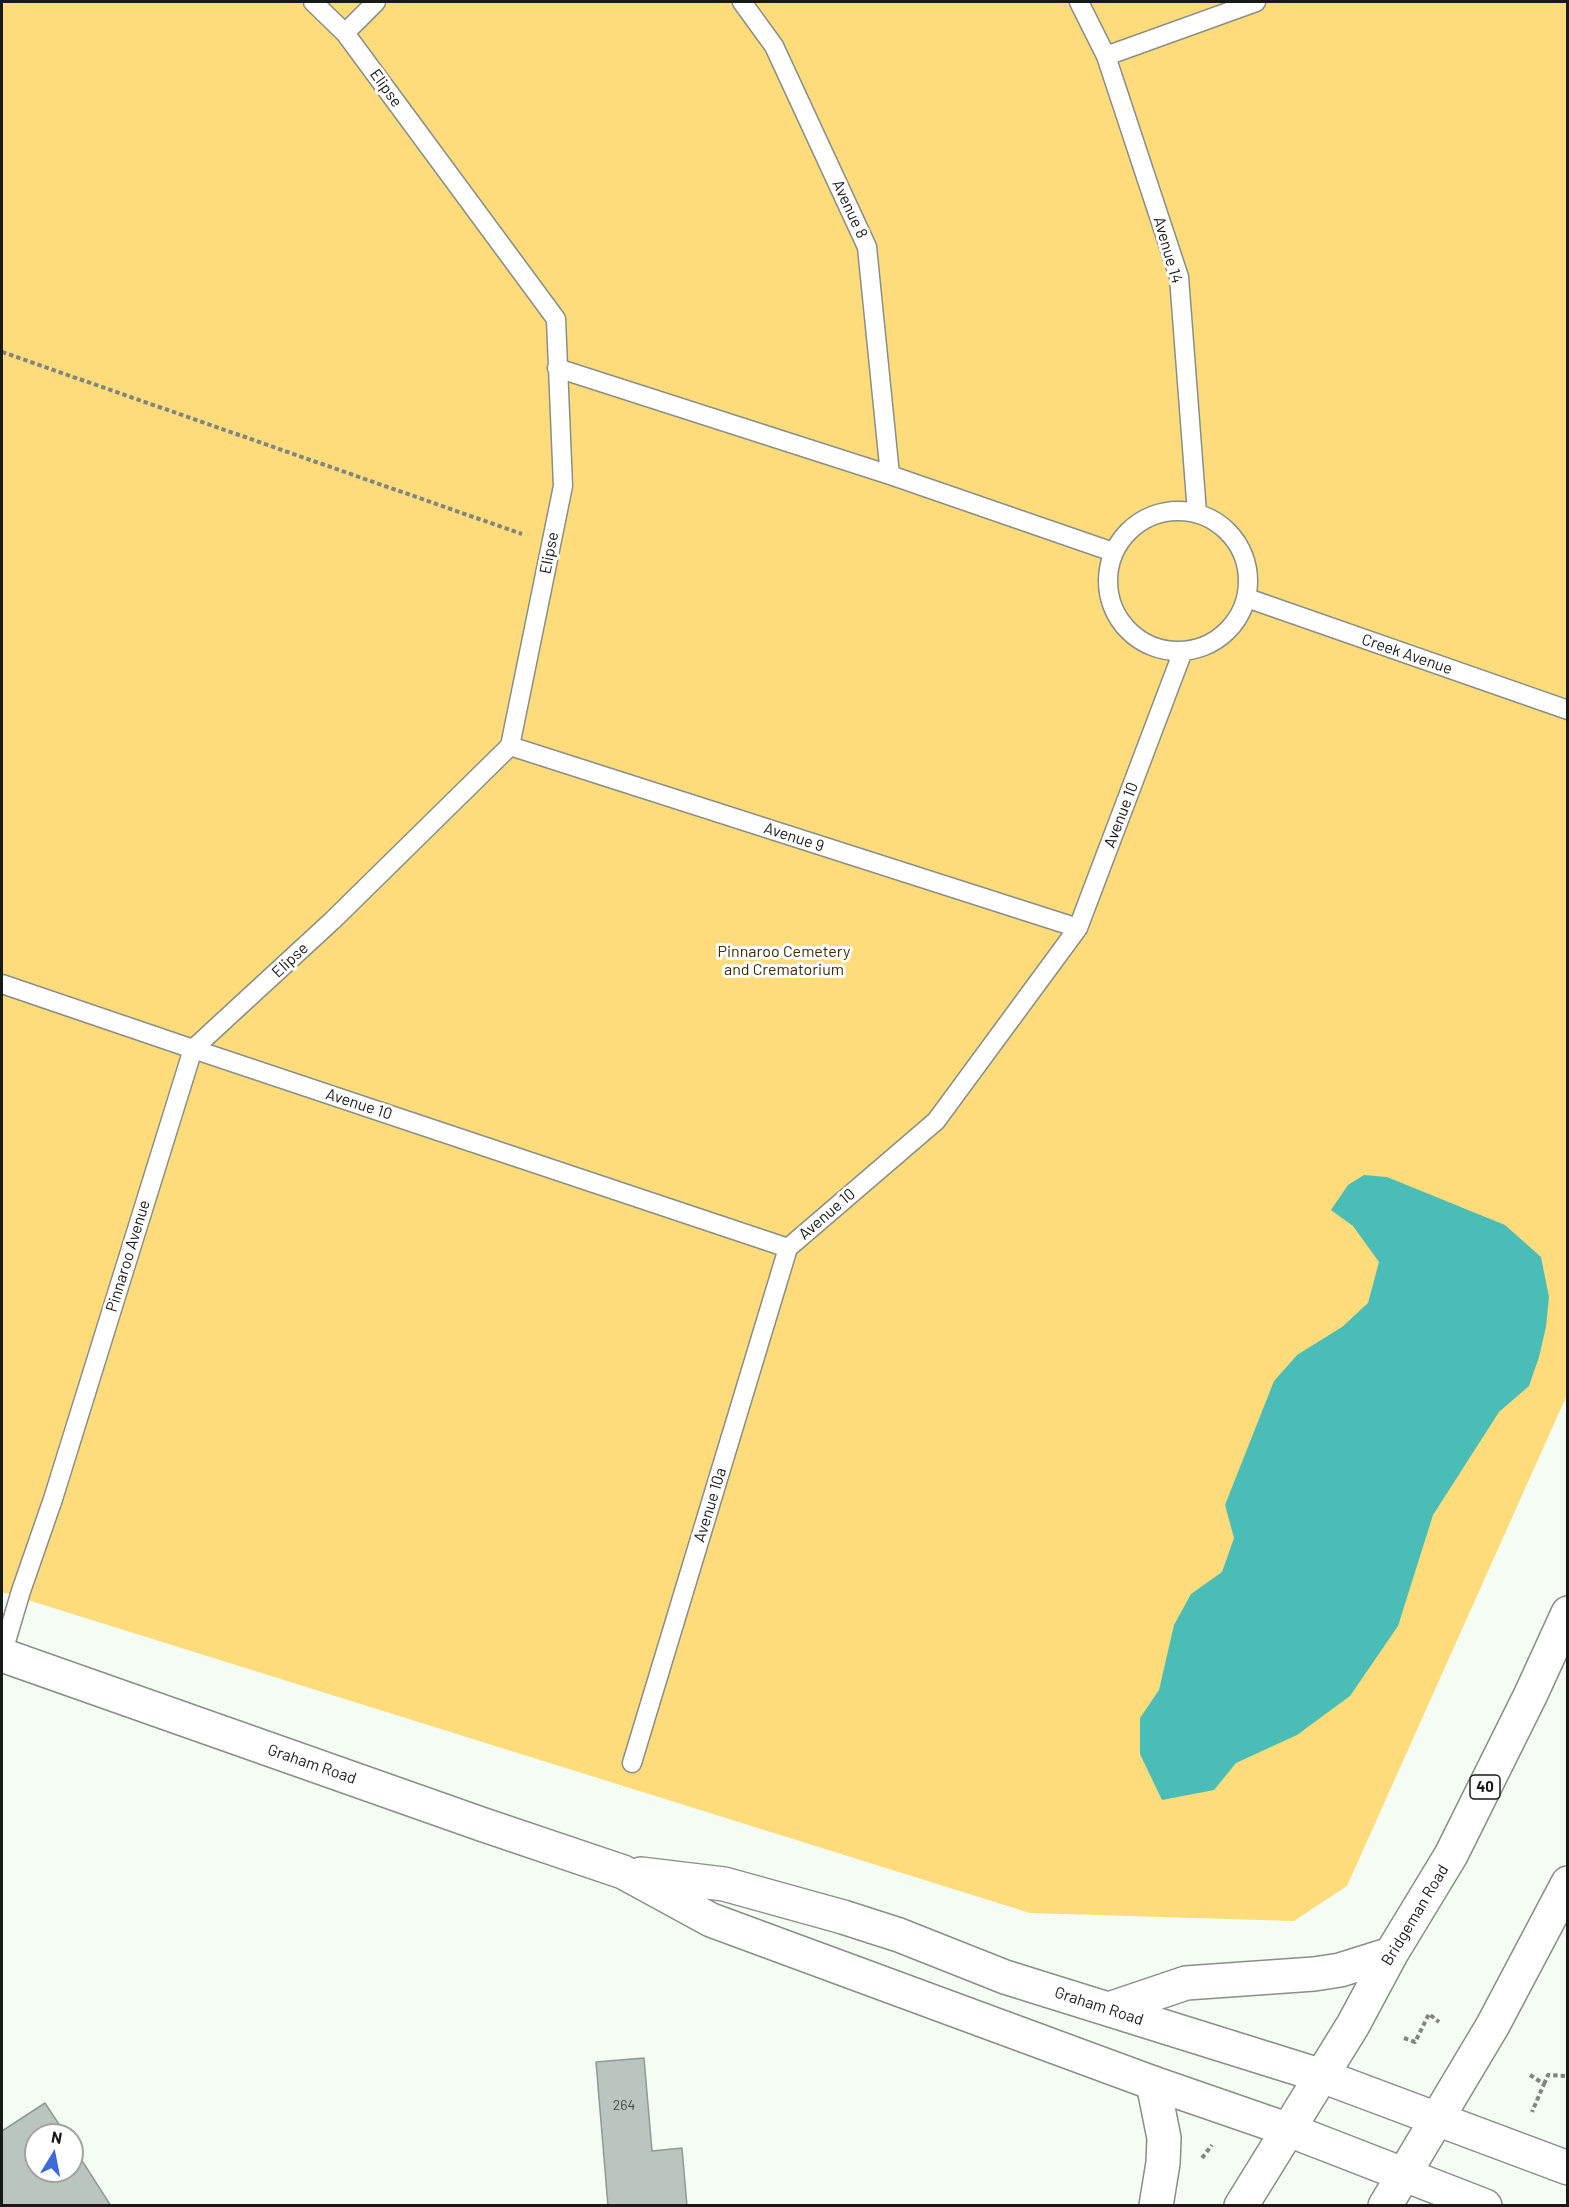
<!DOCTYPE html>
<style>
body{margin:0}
#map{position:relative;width:1569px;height:2207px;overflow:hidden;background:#f5fcf3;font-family:Barlow,sans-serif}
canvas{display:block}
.frame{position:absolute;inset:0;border:3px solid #181a17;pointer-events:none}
.north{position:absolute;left:24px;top:2123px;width:60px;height:60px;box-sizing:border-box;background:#fff;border:2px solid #a3a3a2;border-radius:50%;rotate:10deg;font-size:16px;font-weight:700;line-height:24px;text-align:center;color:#181a17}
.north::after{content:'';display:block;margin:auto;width:21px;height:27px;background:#3d69da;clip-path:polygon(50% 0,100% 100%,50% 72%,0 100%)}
</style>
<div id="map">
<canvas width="1569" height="2207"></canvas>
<div class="frame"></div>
<div class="north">N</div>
</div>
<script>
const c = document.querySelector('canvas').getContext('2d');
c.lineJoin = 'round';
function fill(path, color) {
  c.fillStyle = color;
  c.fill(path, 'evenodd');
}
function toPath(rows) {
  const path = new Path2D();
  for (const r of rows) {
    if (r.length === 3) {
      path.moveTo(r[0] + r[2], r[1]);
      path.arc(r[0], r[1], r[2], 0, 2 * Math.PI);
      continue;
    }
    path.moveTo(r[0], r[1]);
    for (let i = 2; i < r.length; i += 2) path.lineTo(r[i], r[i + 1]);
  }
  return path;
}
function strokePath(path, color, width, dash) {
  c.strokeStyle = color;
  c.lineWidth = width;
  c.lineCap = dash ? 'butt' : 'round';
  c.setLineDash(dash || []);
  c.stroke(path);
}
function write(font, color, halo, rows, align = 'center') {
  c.font = font + ' Barlow,sans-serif';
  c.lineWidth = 6;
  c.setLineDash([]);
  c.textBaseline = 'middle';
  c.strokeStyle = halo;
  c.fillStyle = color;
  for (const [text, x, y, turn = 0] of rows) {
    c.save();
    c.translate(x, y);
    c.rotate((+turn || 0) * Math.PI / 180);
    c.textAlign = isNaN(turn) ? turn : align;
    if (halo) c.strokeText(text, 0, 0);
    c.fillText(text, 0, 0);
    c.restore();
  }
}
const green = toPath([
 [2,2,1567,2,1567,1395,1347,1886,1294,1921,1030,1913,2,1592]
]);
const water = toPath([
 [1364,1175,1387,1177,1505,1225,1541,1257,1549,1297,1546,1327,1539,1357,1529,1386,1499,1412,1433,1515,1398,1626,1350,1696,1297,1735,1236,1763,1214,1790,1162,1800,1140,1754,1140,1718,1159,1690,1174,1625,1191,1594,1222,1572,1234,1538,1225,1505,1274,1381,1297,1355,1342,1327,1368,1303,1379,1262,1353,1226,1331,1210,1348,1185]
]);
const building = toPath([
 [644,2058,652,2151,682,2148,687,2206,608,2206,596,2062,644,2058],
 [45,2103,66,2135,36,2135,36,2171,72,2171,72,2145,111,2206,2,2206,2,2131,45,2103]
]);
const path = toPath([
 [2,352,522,534],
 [1404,2038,1415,2042,1429,2014,1439,2022],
 [1530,2075,1544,2084,1532,2112],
 [1544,2084,1548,2075,1565,2076],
 [1202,2158,1212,2145]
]);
const lane = toPath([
 [313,2,345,33,556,319,563,486,510,746,333,920,193,1049,788,1248,936,1121,1078,928,1183,651],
 [742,2,774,46,867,247,890,475],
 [1079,2,1106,56,1179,277,1197,513],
 [345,33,376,2],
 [1106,56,1256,2],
 [557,368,890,475,1113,552],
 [1178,581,70],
 [1247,598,1568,710],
 [510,746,1078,928],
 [2,984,193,1049,53,1499,21,1591,2,1655],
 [632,1763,788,1248]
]);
const street = toPath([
 [2,1655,481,1824,623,1872,711,1920,1153,2083,1289,2130],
 [641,1874,724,1884,843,1917,899,1935,1005,1977,1322,2076]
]);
const secondary = toPath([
 [1322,2076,1568,2168],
 [1289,2130,1485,2206]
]);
const primary = toPath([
 [1109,2009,1186,1983,1314,1974,1340,1970,1391,1954],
 [1153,2083,1164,2138,1163,2163,1156,2206],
 [1241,2206,1353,2025,1391,1954,1451,1855,1531,1694,1568,1613],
 [1385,2206,1493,2025,1568,1883]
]);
const numberNames = [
 ["264",624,2105]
];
const shields = [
 [1485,1787,30]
];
const shieldNames = [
 ["40",1485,1787]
];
const streetNames = [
 ["Elipse",386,88,54],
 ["Avenue 8",850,209,65],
 ["Avenue 14",1168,250,74],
 ["Elipse",549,553,-79],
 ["Creek Avenue",1407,654,19],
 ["Avenue 10",1121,815,-69],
 ["Avenue 9",794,837,18],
 ["Elipse",290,960,-43],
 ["Avenue 10",359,1104,18],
 ["Avenue 10",827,1214,-41],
 ["Pinnaroo Avenue",128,1256,-73],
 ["Avenue 10a",710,1505,-73],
 ["Graham Road",312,1764,19],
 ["Bridgeman Road",1415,1915,-59],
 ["Graham Road",1099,2006,18]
];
const parkNames = [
 ["Pinnaroo Cemetery",784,952],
 ["and Crematorium",784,970]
];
fill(green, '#fedc7b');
fill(water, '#4abdb6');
fill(building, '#bbc5c0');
strokePath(building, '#909a95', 1.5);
strokePath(lane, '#888f87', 21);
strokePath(street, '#888f87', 36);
strokePath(secondary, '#888f87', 36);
strokePath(primary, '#888f87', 36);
strokePath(path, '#81857f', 4, [4.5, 3]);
strokePath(lane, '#fff', 18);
strokePath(street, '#fff', 33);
strokePath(secondary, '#fff', 33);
strokePath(primary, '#fff', 33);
write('14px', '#414541', null, numberNames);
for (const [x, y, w] of shields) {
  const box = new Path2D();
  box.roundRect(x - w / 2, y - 12, w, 24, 4.5);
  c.fillStyle = '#fff';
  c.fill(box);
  strokePath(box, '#181a17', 1.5);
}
write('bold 15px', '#181a17', null, shieldNames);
write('16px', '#181a17', '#fff', streetNames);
write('16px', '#3c2e00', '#fff', parkNames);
</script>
